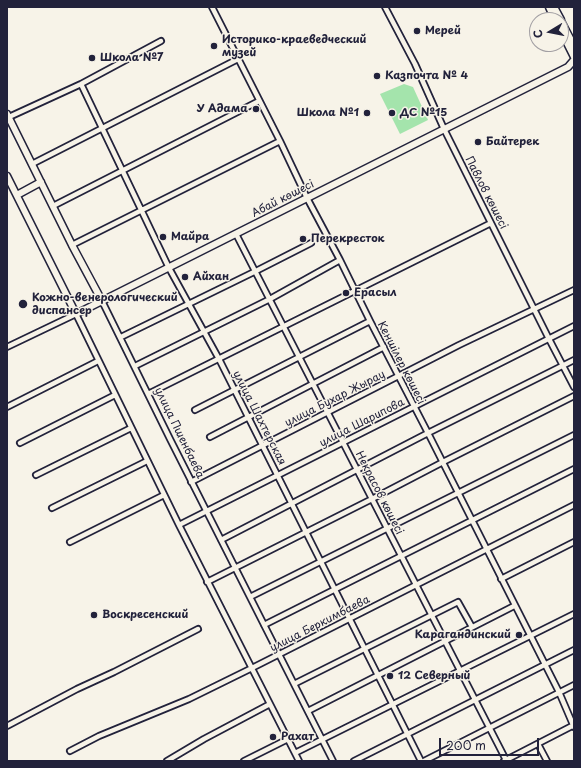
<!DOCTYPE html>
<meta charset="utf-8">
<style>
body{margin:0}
#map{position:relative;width:581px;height:768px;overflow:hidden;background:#f7f3e8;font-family:"Playpen Sans",sans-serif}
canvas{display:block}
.frame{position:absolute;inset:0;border:8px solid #22223b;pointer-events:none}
.north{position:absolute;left:529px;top:12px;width:40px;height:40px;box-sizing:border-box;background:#f7f3e8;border:1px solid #a29fa3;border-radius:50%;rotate:260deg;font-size:11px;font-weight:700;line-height:16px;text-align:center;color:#22223b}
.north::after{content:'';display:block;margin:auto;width:14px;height:18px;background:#22223b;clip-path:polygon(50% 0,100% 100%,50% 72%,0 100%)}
.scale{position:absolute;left:439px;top:738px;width:100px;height:18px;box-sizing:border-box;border:2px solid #22223b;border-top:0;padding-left:5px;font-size:12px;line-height:14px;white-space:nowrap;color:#22223b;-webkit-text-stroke:3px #f7f3e8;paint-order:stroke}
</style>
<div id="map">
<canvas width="581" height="768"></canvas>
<div class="frame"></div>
<div class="north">С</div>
<div class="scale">200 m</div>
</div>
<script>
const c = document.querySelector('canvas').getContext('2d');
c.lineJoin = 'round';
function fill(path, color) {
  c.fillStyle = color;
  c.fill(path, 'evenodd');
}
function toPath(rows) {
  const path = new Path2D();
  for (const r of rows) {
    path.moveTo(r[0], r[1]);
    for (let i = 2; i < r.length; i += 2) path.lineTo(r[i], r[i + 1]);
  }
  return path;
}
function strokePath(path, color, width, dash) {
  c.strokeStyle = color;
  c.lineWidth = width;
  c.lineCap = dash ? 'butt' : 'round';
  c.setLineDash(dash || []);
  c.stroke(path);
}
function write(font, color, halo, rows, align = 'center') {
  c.font = font + ' "Playpen Sans",sans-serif';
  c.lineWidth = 3;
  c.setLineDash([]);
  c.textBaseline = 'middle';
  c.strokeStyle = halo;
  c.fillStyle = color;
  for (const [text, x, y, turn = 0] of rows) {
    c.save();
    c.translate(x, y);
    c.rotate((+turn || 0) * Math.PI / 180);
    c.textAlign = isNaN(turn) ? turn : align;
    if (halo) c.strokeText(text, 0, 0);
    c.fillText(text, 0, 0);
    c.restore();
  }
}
const green = toPath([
 [404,84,413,87,428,120,400,134,380,94]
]);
const minor = toPath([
 [212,7,280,141,307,198,340,260,370,321,428,433,559,692,574,727],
 [385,7,415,64,444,129,549,339,574,387],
 [81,84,169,268,219,359,421,761],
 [9,117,81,84,161,41],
 [32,164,238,59],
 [53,206,259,101],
 [236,234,506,760],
 [72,245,280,141],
 [102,301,170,439,333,761],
 [121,337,256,271,311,243],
 [7,347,76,314,179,525,299,761],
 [135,366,270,299,340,260],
 [148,394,491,223],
 [7,407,98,361],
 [195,410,370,321],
 [210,437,384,347],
 [20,443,115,395],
 [36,475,131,428],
 [191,482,459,345,574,290],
 [52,508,147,461],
 [179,525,574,326],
 [221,540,428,433,574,360],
 [70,542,164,495],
 [501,579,574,542],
 [207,582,372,499,443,462,574,396],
 [250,597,574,435],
 [264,625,574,469],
 [294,684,458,602,472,627],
 [308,711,514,606],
 [7,726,77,689,114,672,198,629],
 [538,744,547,761],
 [70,751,99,736,189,699,252,668,574,505],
 [295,753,574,614],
 [167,761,204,739,270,704],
 [244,761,288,739],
 [354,761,574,650],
 [424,761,574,685],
 [504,761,574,725]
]);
const major = toPath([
 [549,7,555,20],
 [554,7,561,20],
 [561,21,574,46],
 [561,31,574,57],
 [7,114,72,245,102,301],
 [7,176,76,314,568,67,574,60],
 [17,195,41,182]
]);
const markers = [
 [417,31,4,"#22223b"],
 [214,46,4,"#22223b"],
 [92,58,4,"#22223b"],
 [377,76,4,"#22223b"],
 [256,109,4,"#22223b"],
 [367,113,4,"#22223b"],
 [392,113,4,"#22223b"],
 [478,142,4,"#22223b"],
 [163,237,4,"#22223b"],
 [303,239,4,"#22223b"],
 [185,277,4,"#22223b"],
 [346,293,4,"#22223b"],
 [23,304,5,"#22223b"],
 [94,615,4,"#22223b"],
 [519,635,4,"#22223b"],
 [390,676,4,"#22223b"],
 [273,737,4,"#22223b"]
];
const poiNames = [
 ["Мерей",425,31],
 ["Историко-краеведческий",222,40],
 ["музей",222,53],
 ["Школа №7",100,58],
 ["Казпочта № 4",385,76],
 ["У Адама",248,109,"right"],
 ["Школа №1",359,113,"right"],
 ["ДС №15",400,113],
 ["Байтерек",486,142],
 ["Майра",171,237],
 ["Перекресток",311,239],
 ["Айхан",193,277],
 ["Ерасыл",354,293],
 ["Кожно-венерологический",32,298],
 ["диспансер",32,311],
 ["Воскресенский",102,615],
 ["Карагандинский",511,635,"right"],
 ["12 Северный",398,676],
 ["Рахат",281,737]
];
const streetNames = [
 ["Павлов көшесі",486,193,63],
 ["Абай көшесі",283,199,-27],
 ["Кеншілер көшесі",401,363,63],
 ["улица Бухар Жырау",335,399,-27],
 ["улица Шахтерская",259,418,63],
 ["улица Шарипова",362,423,-27],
 ["улица Пшенбаева",179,433,64],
 ["Некрасов көшесі",379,493,63],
 ["улица Беркимбаева",320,624,-27]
];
fill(green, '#a4e4ac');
strokePath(minor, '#22223b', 8);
strokePath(major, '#22223b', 9);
strokePath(minor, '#f7f3e8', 4.5);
strokePath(major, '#f7f3e8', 6);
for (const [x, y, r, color] of markers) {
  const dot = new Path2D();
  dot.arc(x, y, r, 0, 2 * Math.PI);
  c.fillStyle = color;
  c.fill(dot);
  strokePath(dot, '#f7f3e8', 1.5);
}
write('bold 11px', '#22223b', '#f7f3e8', poiNames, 'left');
write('11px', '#22223b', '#f7f3e8', streetNames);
</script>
